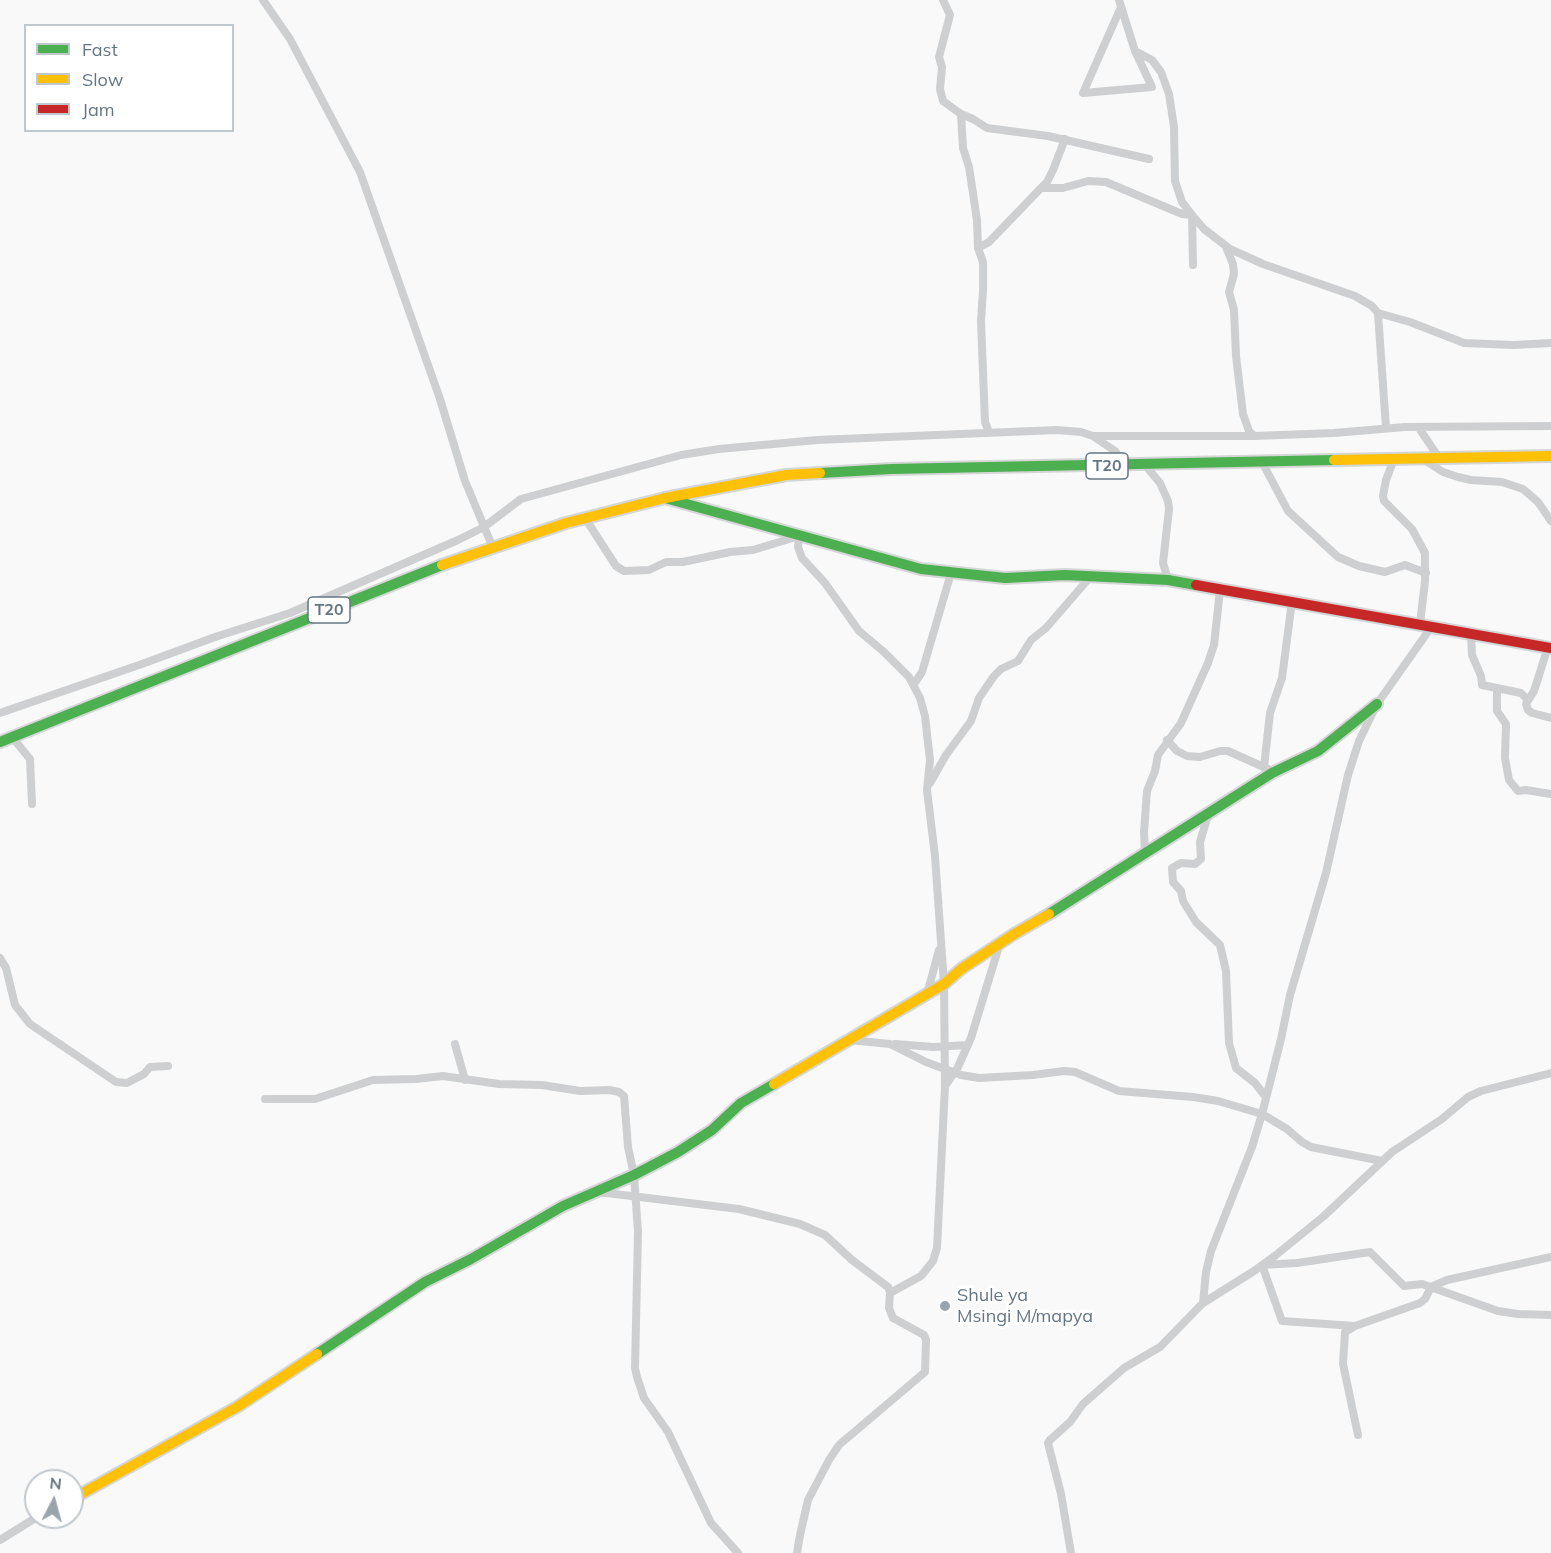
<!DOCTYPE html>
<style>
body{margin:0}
#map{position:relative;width:1551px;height:1553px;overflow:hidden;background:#f9f9f9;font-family:Mulish,sans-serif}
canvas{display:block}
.legend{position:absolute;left:24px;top:24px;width:210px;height:108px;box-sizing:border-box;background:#fff;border:2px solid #c1c8cd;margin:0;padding:8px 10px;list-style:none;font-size:18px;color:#657683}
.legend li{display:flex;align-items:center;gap:12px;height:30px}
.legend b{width:30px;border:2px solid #c1c8cd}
.north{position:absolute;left:24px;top:1469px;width:60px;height:60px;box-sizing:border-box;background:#fff;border:2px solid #c1c8cd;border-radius:50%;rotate:6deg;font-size:16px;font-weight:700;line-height:24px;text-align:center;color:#657683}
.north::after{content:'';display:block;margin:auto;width:21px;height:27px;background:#99a4ac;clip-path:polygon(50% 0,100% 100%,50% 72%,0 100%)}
</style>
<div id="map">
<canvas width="1551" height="1553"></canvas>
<ul class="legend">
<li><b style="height:8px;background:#4caf50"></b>Fast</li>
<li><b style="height:8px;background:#ffc107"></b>Slow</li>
<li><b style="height:8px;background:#c62828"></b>Jam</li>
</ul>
<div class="north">N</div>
</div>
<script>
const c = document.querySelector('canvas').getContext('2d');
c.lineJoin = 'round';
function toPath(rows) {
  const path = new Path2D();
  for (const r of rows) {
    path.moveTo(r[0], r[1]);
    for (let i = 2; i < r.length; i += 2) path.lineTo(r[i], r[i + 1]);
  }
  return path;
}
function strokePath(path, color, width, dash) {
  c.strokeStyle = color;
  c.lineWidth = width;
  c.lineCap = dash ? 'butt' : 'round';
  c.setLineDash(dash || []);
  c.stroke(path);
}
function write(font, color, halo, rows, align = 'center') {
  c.font = font + ' Mulish,sans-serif';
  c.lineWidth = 6;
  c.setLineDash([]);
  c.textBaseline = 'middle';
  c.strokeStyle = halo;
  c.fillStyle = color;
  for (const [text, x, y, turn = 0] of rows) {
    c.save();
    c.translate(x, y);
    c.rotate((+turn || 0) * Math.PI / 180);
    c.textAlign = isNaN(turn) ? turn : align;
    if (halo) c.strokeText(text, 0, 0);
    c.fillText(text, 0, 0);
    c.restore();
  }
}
const street = toPath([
 [263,0,290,39,360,172,440,399,465,481,493,548],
 [943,0,950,15,939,57,942,67,940,89,943,101,961,114,973,119,987,128,1048,136,1149,159],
 [1119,0,1135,51,1152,60,1161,72,1169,94,1174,127,1175,181,1182,202,1192,215,1204,229,1230,249,1263,264,1355,296,1372,306,1378,313,1386,428],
 [1121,7,1083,93,1152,87,1135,51],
 [961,114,963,148,969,167,977,220,978,248],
 [1041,188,1047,182,1053,170,1065,139],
 [1226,247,1233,264,1234,274,1229,292,1234,310,1236,356,1243,414,1249,431,1254,436],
 [1378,313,1410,322,1464,343,1514,345,1551,343],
 [1419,428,1439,458],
 [989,432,985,422,981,321,983,291,983,262,978,248,989,242,1041,188,1063,188,1088,181,1106,182,1182,214,1192,215,1193,265],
 [1094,436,1254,436,1334,433,1405,427,1551,426],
 [1394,459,1386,480,1383,496,1384,501,1412,529,1425,553,1425,581,1420,624],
 [1423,459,1443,472,1458,477,1471,480,1502,482,1523,489,1538,502,1551,521],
 [1262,462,1288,511,1338,557,1359,566,1385,572,1405,565,1426,573],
 [1145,465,1160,483,1168,501,1169,509,1163,563,1168,580],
 [585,518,616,566,624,571,649,570,666,562,683,562,730,552,753,550,799,536,798,547,802,558,825,583,859,631,884,652,909,677,920,698,925,716,930,760,927,790,935,856,944,984,945,1086,937,1248,933,1261,921,1276,890,1293],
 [1471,633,1472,655,1481,676,1482,685,1521,693,1528,700],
 [1548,647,1534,691,1526,704,1528,710,1532,713,1551,718],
 [914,684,922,672,951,573],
 [1497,689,1497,711,1506,724,1505,758,1509,780,1518,791,1526,790,1551,794],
 [0,713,142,664,215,637,290,613,458,540,484,527,521,499,681,455,719,449,817,440,1057,430,1081,432,1093,436,1115,451,1125,465],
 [12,737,30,759,32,804],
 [1167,740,1177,751,1187,756,1200,757,1220,751,1228,751,1268,769],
 [1264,767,1270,713,1282,678,1292,601],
 [930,783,946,755,971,721,979,698,994,676,1001,669,1018,661,1031,640,1046,628,1091,576],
 [1209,812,1200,842,1201,859,1195,864,1181,863,1172,868,1173,882,1181,891,1183,901,1196,922,1220,945,1226,971,1229,1043,1236,1068,1255,1083,1265,1096],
 [1145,854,1144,832,1147,791,1155,771,1158,755,1181,723,1208,663,1214,645,1220,590],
 [0,958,6,968,15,1005,30,1024,116,1082,127,1083,144,1074,150,1067,168,1066],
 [927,994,939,950],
 [849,1040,890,1044,926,1062,961,1075,979,1078,1033,1075,1064,1071,1075,1072,1119,1091,1193,1097,1218,1101,1262,1114,1287,1129,1302,1142,1311,1147,1382,1161],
 [455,1044,465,1080],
 [895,1044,933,1047,968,1045],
 [945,1086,957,1069,971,1038,1000,943],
 [265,1099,315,1099,373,1080,416,1079,443,1076,499,1084,542,1085,580,1091,609,1090,619,1092,624,1096,628,1147,634,1175,638,1232,635,1368,637,1377,644,1398,668,1432,711,1523,738,1553],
 [598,1192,739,1209,800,1224,825,1235,852,1260,888,1287,890,1292,889,1308,893,1318,924,1335,926,1340,925,1372,839,1445,829,1460,808,1500,800,1535,797,1553],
 [1203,1303,1206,1272,1211,1251,1252,1147,1262,1114,1281,1039,1290,995,1326,873,1348,775,1359,741,1377,704,1432,626],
 [1355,1326,1282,1321,1262,1265,1297,1263,1370,1252,1404,1286,1422,1284,1498,1311,1518,1314,1551,1315],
 [1358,1435,1343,1364,1345,1332,1355,1326,1420,1303,1425,1299,1431,1287,1447,1280,1551,1257],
 [0,1540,37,1517],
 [1071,1553,1061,1494,1048,1443,1050,1440,1070,1422,1083,1404,1124,1368,1160,1347,1203,1303,1254,1271,1276,1255,1324,1216,1392,1152,1442,1119,1468,1097,1481,1091,1551,1073]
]);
const fast = toPath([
 [820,473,891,469,1334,460],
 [665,498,921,569,1005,578,1065,575,1168,580,1196,585],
 [0,742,442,565],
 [1049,914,1272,773,1318,751,1377,704],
 [317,1354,425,1282,471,1259,563,1206,634,1175,678,1152,712,1130,741,1103,774,1084]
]);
const slow = toPath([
 [1334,460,1551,456],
 [442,565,566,523,665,498,786,475,820,473],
 [774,1084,944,984,961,969,1014,934,1049,914],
 [72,1499,237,1407,317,1354]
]);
const jam = toPath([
 [1196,585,1551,648]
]);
const markers = [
 [945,1306,6,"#99a4ac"]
];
const shields = [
 [1107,466,42],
 [329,610,42]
];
const shieldNames = [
 ["T20",1107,466],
 ["T20",329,610]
];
const poiNames = [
 ["Shule ya",957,1296],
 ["Msingi M/mapya",957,1317]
];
strokePath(fast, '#d5d6d7', 14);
strokePath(slow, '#d5d6d7', 14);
strokePath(jam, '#d5d6d7', 14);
strokePath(street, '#cecfd0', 8);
strokePath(fast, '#4caf50', 10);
strokePath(slow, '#ffc107', 10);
strokePath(jam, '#c62828', 10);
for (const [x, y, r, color] of markers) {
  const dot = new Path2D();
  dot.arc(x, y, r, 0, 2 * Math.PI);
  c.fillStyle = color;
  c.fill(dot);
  strokePath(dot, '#fff', 2);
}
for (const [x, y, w] of shields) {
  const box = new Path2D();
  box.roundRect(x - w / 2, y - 13, w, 26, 4.5);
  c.fillStyle = '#fff';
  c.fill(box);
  strokePath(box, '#657683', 1.5);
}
write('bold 16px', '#657683', null, shieldNames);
write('18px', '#657683', '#fff', poiNames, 'left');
</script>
